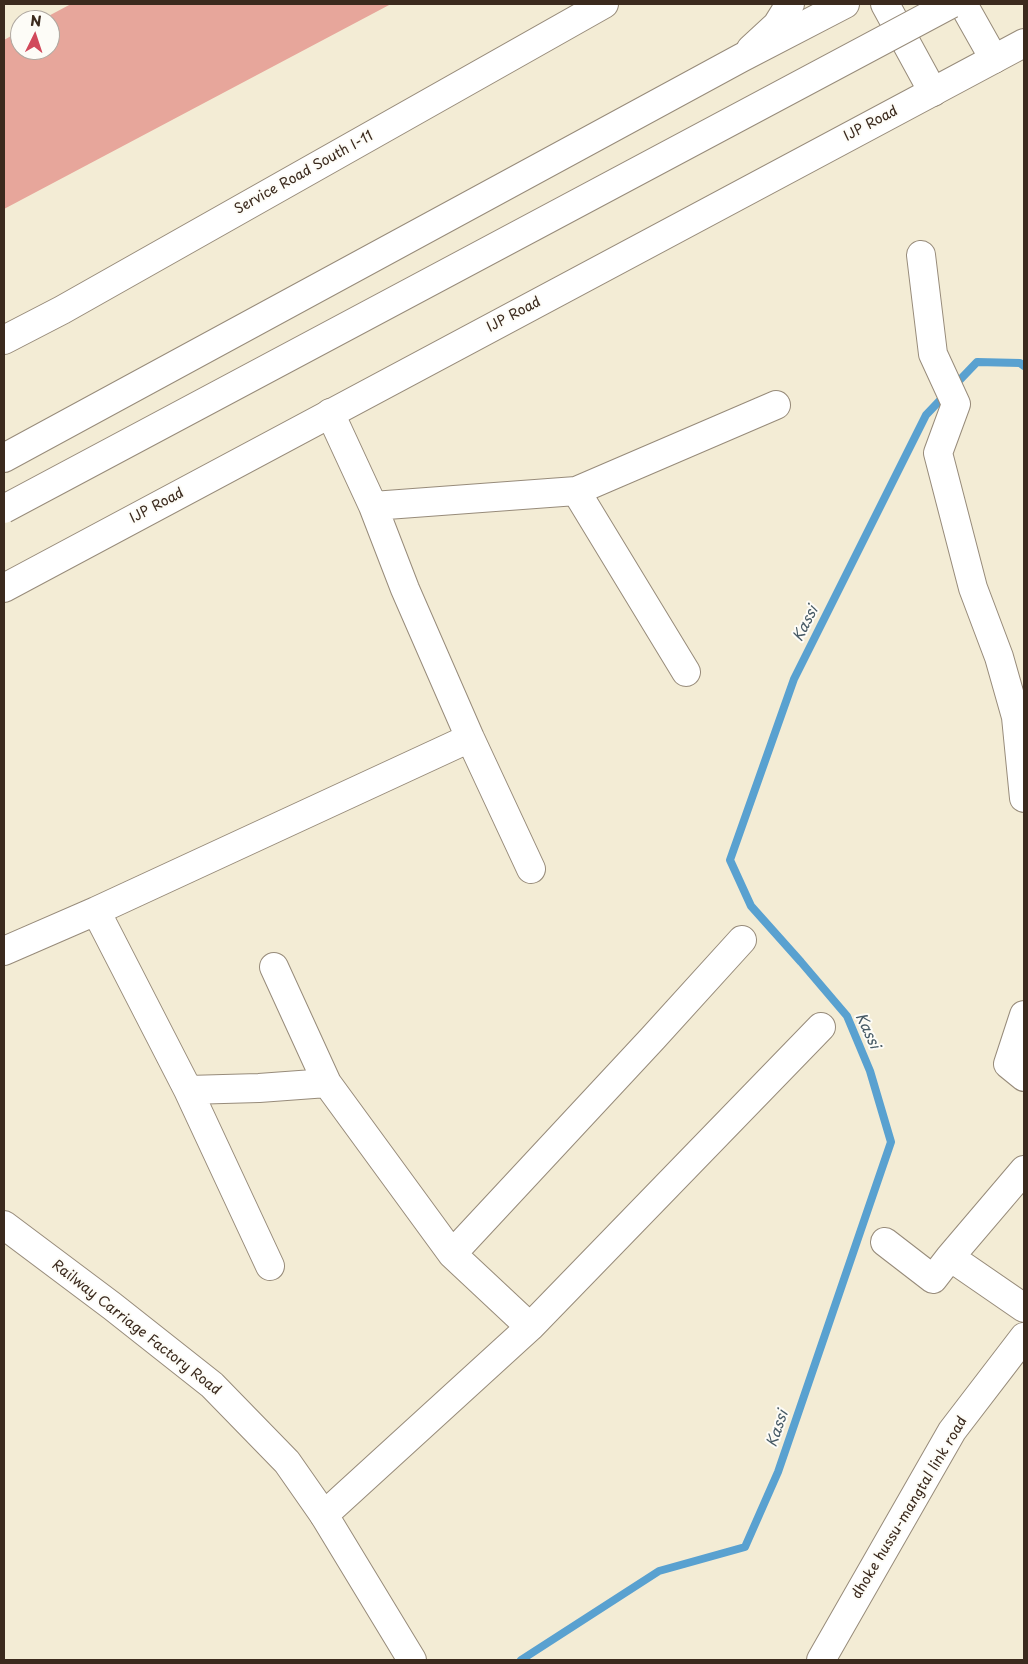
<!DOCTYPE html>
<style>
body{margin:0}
#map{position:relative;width:1028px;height:1664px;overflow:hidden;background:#f3ecd5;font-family:"Playpen Sans",sans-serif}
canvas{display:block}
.frame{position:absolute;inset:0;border:5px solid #3b2a1e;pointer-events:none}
.north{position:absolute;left:10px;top:10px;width:50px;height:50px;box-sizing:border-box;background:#fdfcf7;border:1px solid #afa8a0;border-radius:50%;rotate:4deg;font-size:14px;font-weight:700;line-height:20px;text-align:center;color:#3b2a1e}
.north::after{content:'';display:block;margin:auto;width:18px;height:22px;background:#d1495b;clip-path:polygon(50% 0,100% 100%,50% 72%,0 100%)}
</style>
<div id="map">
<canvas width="1028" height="1664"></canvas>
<div class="frame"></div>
<div class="north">N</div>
</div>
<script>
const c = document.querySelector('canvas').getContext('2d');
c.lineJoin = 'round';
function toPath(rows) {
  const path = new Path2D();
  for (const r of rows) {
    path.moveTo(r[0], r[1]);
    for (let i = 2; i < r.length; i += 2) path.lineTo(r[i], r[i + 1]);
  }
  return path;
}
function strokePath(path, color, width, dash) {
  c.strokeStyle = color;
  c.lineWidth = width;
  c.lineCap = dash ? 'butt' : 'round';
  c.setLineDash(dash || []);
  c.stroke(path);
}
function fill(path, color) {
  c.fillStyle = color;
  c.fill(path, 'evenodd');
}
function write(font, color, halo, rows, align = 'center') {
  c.font = font + ' "Playpen Sans",sans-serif';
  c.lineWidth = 4;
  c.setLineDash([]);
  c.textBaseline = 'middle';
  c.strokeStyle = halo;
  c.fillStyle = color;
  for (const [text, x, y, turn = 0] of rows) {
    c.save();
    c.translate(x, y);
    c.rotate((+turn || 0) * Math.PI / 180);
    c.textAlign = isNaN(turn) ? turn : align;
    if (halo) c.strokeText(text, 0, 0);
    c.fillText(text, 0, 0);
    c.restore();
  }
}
const stream = toPath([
 [954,386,977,362,1020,363,1024,366],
 [521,1660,659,1571,745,1547,778,1472,891,1142,870,1071,847,1016,801,962,751,906,730,860,794,679,926,415,946,394]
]);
const building = toPath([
 [71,4,391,4,4,209,4,40,20,31,20,50,50,50,50,20,41,20]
]);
const minor = toPath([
 [921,255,933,354,956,404,938,453,973,588,999,657,1016,717,1024,798],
 [4,340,62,310,604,4],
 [330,413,373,506,405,589,470,738,531,869],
 [576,491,686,672],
 [373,506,576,491,776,405],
 [96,911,188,1090,259,1088,327,1083,452,1254,530,1327,821,1027],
 [4,951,96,911,470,738],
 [274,967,327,1083],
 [1024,1015,1008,1064,1024,1077],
 [188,1090,270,1266],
 [885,1242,933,1279,950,1257,1024,1170],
 [452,1254,653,1038,742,940],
 [950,1257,1024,1308],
 [324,1515,530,1327],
 [821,1660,952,1431,1024,1337]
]);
const major = toPath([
 [885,4,933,92],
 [963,4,994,59],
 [751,49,777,25,790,4],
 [4,1225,112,1306,212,1385,287,1462,324,1515,412,1660]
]);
const highway = toPath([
 [4,458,741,58,845,4],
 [4,588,1024,43]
]);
const highwayBridge = toPath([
 [4,509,951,4]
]);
const streetNames = [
 ["IJP Road",871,124,-28],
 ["Service Road South I-11",304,173,-29],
 ["IJP Road",514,315,-28],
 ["IJP Road",157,506,-28],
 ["Railway Carriage Factory Road",136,1328,38],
 ["dhoke hussu-mangtal link road",910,1508,-59]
];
const waterNames = [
 ["Kassi",806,624,-63],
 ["Kassi",867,1031,65],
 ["Kassi",778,1429,-71]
];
strokePath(stream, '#59a1d0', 8);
fill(building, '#e7a69b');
strokePath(minor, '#978b7a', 30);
strokePath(major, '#978b7a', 30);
strokePath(highway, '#978b7a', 30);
strokePath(minor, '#fff', 28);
strokePath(major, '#fff', 28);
strokePath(highway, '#fff', 28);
strokePath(highwayBridge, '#978b7a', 30, []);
strokePath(highwayBridge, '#fff', 28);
write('14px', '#3b2a1e', '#fdfcf7', streetNames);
write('italic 15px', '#475a65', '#fdfcf7', waterNames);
</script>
